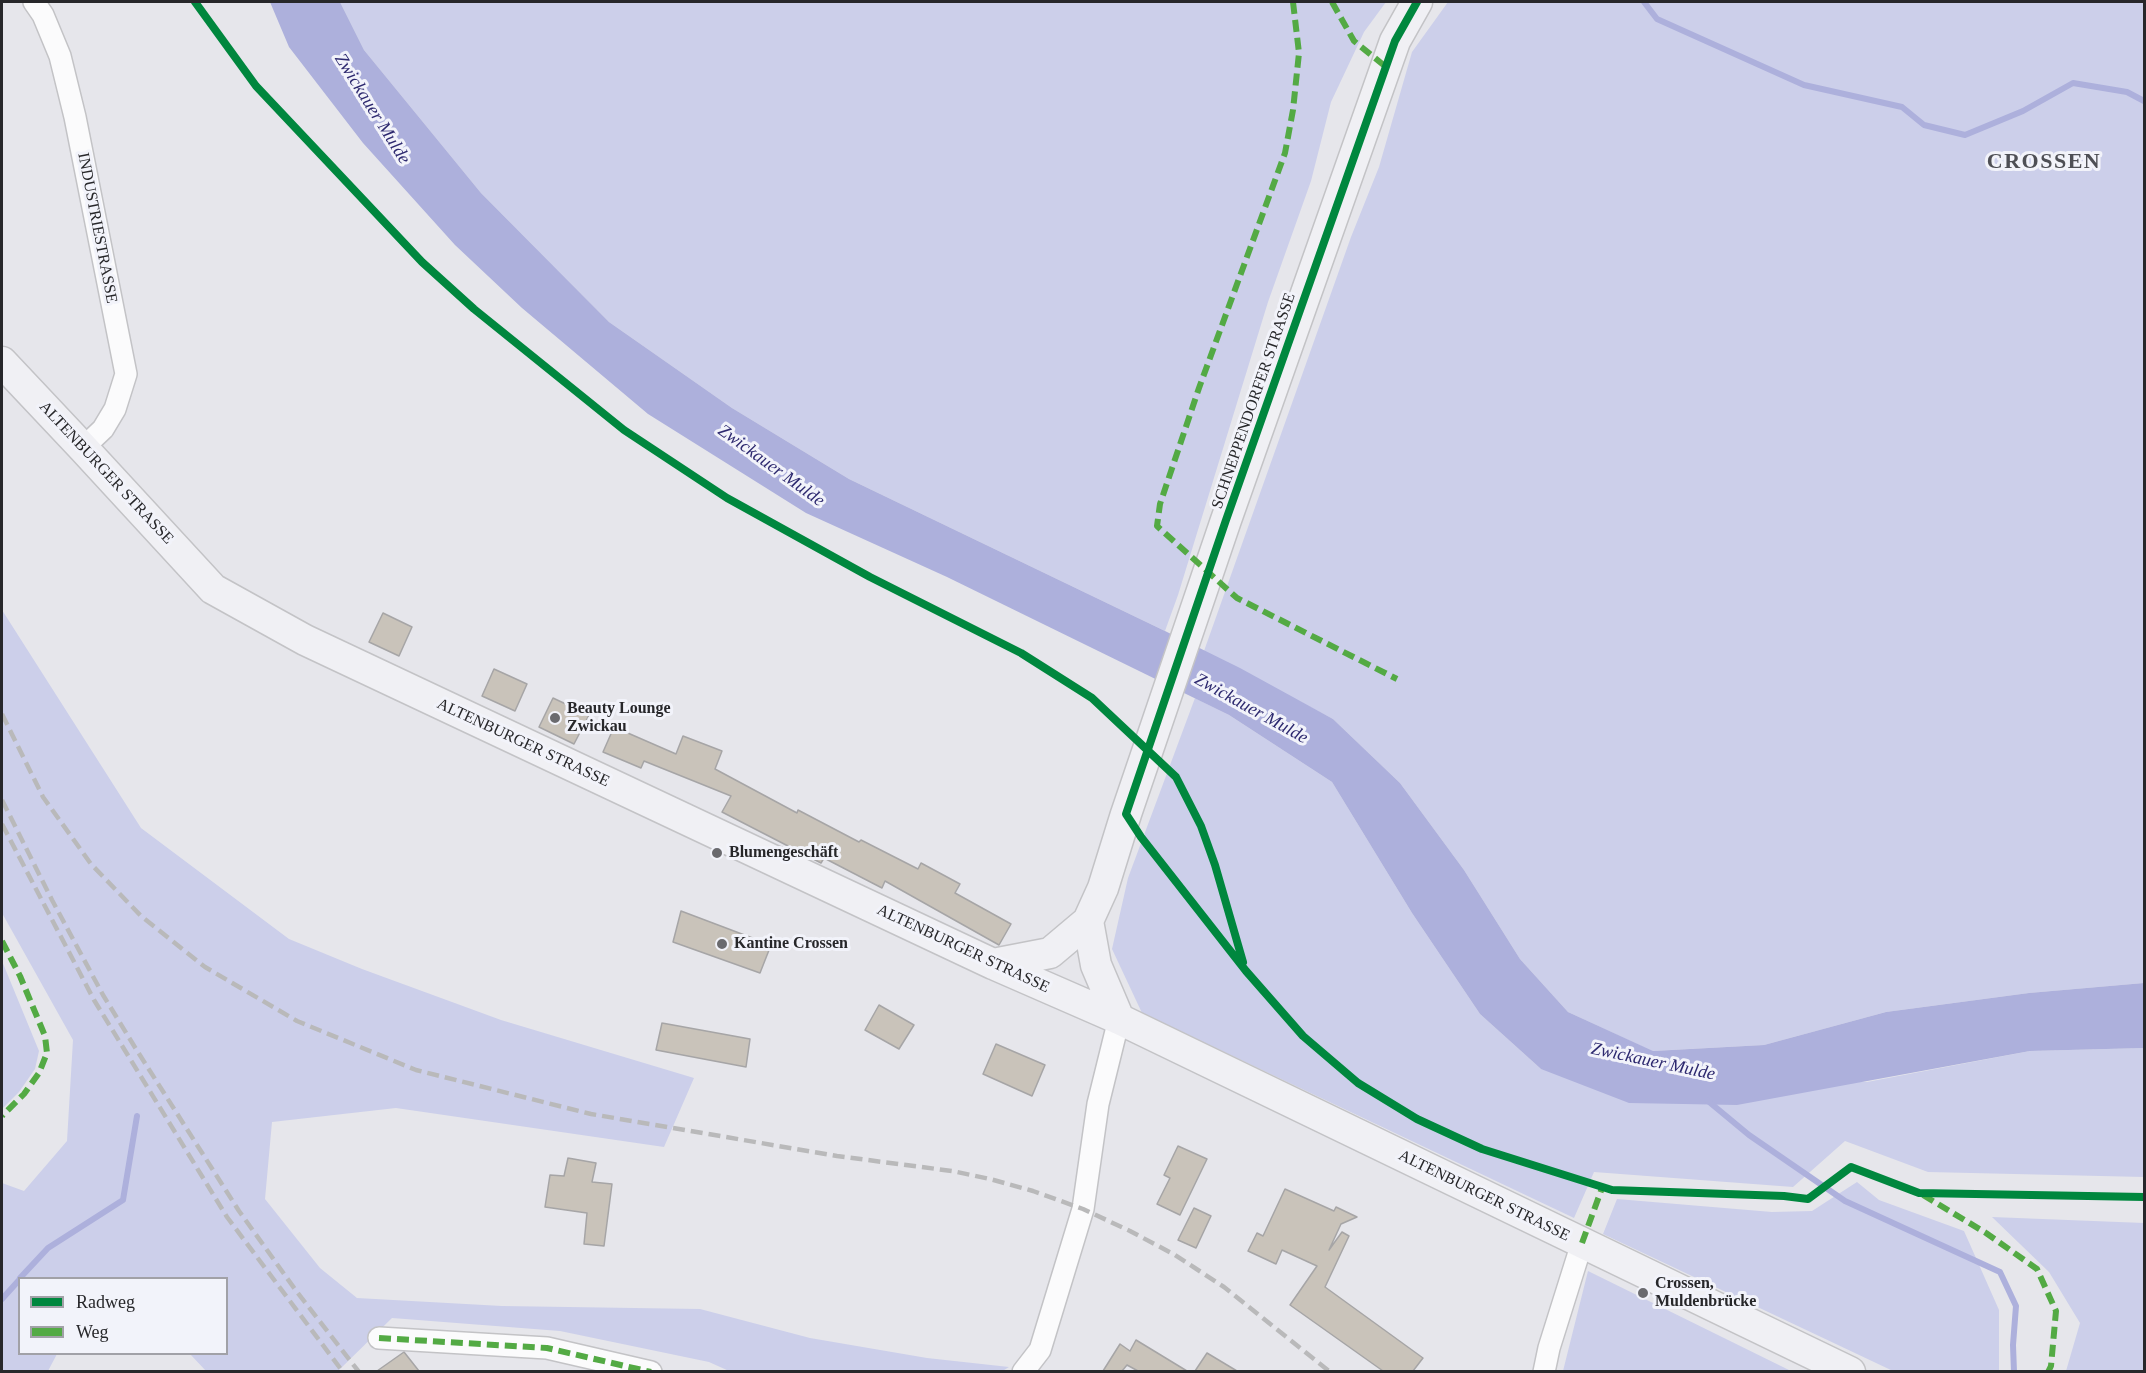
<!DOCTYPE html>
<meta charset="utf-8">
<style>
body{margin:0}
#map{position:relative;width:2146px;height:1373px;overflow:hidden;background:#e6e6eb;font-family:Georgia,serif}
canvas{display:block}
.frame{position:absolute;inset:0;border:3px solid #27272a;pointer-events:none}
.legend{position:absolute;left:18px;top:1277px;width:210px;height:78px;box-sizing:border-box;background:#f2f3fa;border:2px solid #a1a1a7;margin:0;padding:8px 10px;list-style:none;font-size:18px;color:#27272a}
.legend li{display:flex;align-items:center;gap:12px;height:30px}
.legend b{width:30px;border:2px solid #a1a1a7}
</style>
<div id="map">
<canvas width="2146" height="1373"></canvas>
<div class="frame"></div>
<ul class="legend">
<li><b style="height:8px;background:#00873e"></b>Radweg</li>
<li><b style="height:8px;background:#53aa44"></b>Weg</li>
</ul>
</div>
<script>
const c = document.querySelector('canvas').getContext('2d');
c.lineJoin = 'round';
function fill(path, color) {
  c.fillStyle = color;
  c.fill(path, 'evenodd');
}
function toPath(rows) {
  const path = new Path2D();
  for (const r of rows) {
    path.moveTo(r[0], r[1]);
    for (let i = 2; i < r.length; i += 2) path.lineTo(r[i], r[i + 1]);
  }
  return path;
}
function strokePath(path, color, width, dash) {
  c.strokeStyle = color;
  c.lineWidth = width;
  c.lineCap = dash ? 'butt' : 'round';
  c.setLineDash(dash || []);
  c.stroke(path);
}
function write(font, color, halo, rows, align = 'center') {
  c.font = font + ' Georgia,serif';
  c.lineWidth = 6;
  c.setLineDash([]);
  c.textBaseline = 'middle';
  c.strokeStyle = halo;
  c.fillStyle = color;
  for (const [text, x, y, turn = 0] of rows) {
    c.save();
    c.translate(x, y);
    c.rotate((+turn || 0) * Math.PI / 180);
    c.textAlign = isNaN(turn) ? turn : align;
    if (halo) c.strokeText(text, 0, 0);
    c.fillText(text, 0, 0);
    c.restore();
  }
}
const green = toPath([
 [340,2,1386,2,1364,32,1331,102,1311,181,1268,302,1178,595,1165,631,849,479,732,408,609,322,481,193,364,50],
 [1448,2,2144,2,2144,983,2029,993,1886,1012,1764,1045,1652,1051,1568,1012,1520,959,1464,870,1400,783,1333,719,1204,651,1351,237,1379,167,1412,52],
 [2,610,141,828,289,939,362,969,501,1020,694,1078,664,1147,396,1108,272,1122,265,1199,320,1268,357,1298,502,1306,700,1309,810,1338,927,1358,1009,1367,1001,1372,729,1371,709,1362,560,1331,392,1318,338,1371,206,1371,190,1354,226,1354,226,1278,20,1278,20,1354,57,1354,48,1371,2,1371,2,1183,24,1191,67,1141,73,1040,2,913],
 [1195,698,1229,715,1332,782,1412,913,1480,1014,1541,1069,1867,1082,2030,1051,2144,1048,2144,1177,1928,1172,1845,1141,1793,1187,1594,1172,1574,1218,1142,1013,1112,949,1128,878],
 [2,961,39,1051,35,1069,19,1092,2,1109],
 [1857,1182,1879,1200,1964,1231,1999,1310,1999,1371,1893,1371,1603,1234,1617,1199,1772,1212,1812,1211],
 [1992,1217,2144,1223,2144,1371,2066,1371,2080,1323,2049,1272],
 [1588,1271,1791,1371,1563,1371]
]);
const water = toPath([
 [270,2,340,2,364,50,481,193,609,322,732,408,849,479,1165,631,1240,668,1333,719,1400,783,1464,870,1520,959,1568,1012,1653,1051,1764,1045,1886,1012,2029,993,2144,983,2144,1048,2030,1051,1737,1105,1629,1103,1541,1069,1480,1014,1412,913,1332,782,1229,715,947,577,806,513,648,414,522,308,455,245,363,143,289,47]
]);
const stream = toPath([
 [1644,2,1657,19,1804,85,1902,107,1924,125,1965,135,2023,111,2073,83,2127,92,2144,101],
 [1708,1101,1749,1135,1845,1201,2000,1272,2016,1306,2013,1345,2014,1372],
 [20,1278,48,1248,123,1200,137,1116],
 [2,1299,20,1279]
]);
const building = toPath([
 [383,613,412,627,399,656,369,642,383,613],
 [494,669,527,684,515,711,482,696,494,669],
 [553,698,589,715,574,744,539,727,553,698],
 [614,727,676,754,683,736,722,751,715,769,797,813,798,810,859,842,861,840,918,869,921,863,960,884,955,893,1011,924,999,945,885,881,882,888,824,858,821,863,722,812,731,796,644,761,641,768,603,752,614,727],
 [681,911,771,945,760,973,673,942,681,911],
 [879,1005,914,1025,899,1049,865,1030,879,1005],
 [662,1023,750,1039,746,1067,656,1050,662,1023],
 [996,1044,1045,1065,1032,1096,983,1074,996,1044],
 [1178,1146,1207,1159,1180,1215,1157,1204,1170,1178,1164,1175,1178,1146],
 [568,1158,596,1163,592,1182,612,1184,604,1246,584,1244,587,1213,545,1207,550,1175,564,1176,568,1158],
 [1285,1189,1334,1211,1336,1207,1357,1217,1341,1224,1329,1250,1342,1232,1349,1236,1325,1287,1423,1358,1413,1371,1383,1371,1290,1305,1317,1266,1282,1250,1276,1264,1248,1251,1257,1233,1263,1236,1285,1189],
 [1194,1208,1211,1216,1196,1248,1178,1240,1194,1208],
 [1136,1340,1187,1371,1138,1371,1127,1365,1122,1371,1103,1371,1120,1344,1130,1351,1136,1340],
 [404,1352,419,1371,377,1371,404,1352],
 [1207,1353,1237,1371,1195,1371,1207,1353]
]);
const street = toPath([
 [34,2,43,15,60,56,75,117,126,374,115,409,103,429,83,448],
 [379,1338,547,1348,651,1372],
 [1023,1372,1040,1350,1083,1209,1098,1104,1119,1019],
 [1544,1372,1549,1348,1582,1243]
]);
const secondary = toPath([
 [2,362,83,448,213,589,305,640,993,964,1119,1019,1850,1372],
 [993,964,1050,953,1088,921],
 [1119,1019,1096,965,1088,921,1103,888,1126,814,1226,520,1395,41,1417,2]
]);
const rail = toPath([
 [2,714,43,797,91,864,141,916,205,967,297,1021,416,1070,591,1114,837,1156,952,1171,990,1179,1033,1191,1083,1209,1130,1231,1175,1255,1224,1287,1330,1372],
 [2,800,52,900,103,995,136,1049,239,1211,297,1292,359,1372],
 [2,824,94,1000,227,1217,343,1372]
]);
const quiet = toPath([
 [1293,2,1299,53,1293,110,1285,153,1199,388,1160,504,1157,526,1237,598,1397,679],
 [1332,2,1354,41,1386,67],
 [2,941,20,976,45,1036,47,1053,39,1073,24,1094,2,1116],
 [1923,1195,1986,1233,2037,1269,2056,1311,2051,1366,2048,1372],
 [1582,1243,1602,1188],
 [379,1338,547,1348,651,1372]
]);
const cycleway = toPath([
 [195,2,256,86,422,262,474,309,624,430,727,498,870,577,1021,653,1092,698,1176,777,1201,826,1215,865,1243,962],
 [1417,2,1395,41,1226,520,1126,814,1141,837,1246,971,1303,1036,1358,1083,1417,1119,1482,1149,1612,1190,1784,1196,1808,1199,1851,1167,1919,1193,2144,1197]
]);
const markers = [
 [555,718,6,"#6a6a6e"],
 [717,853,6,"#6a6a6e"],
 [722,944,6,"#6a6a6e"],
 [1643,1293,6,"#6a6a6e"]
];
const streetNames = [
 ["INDUSTRIESTRASSE",97,228,79],
 ["SCHNEPPENDORFER STRASSE",1254,401,-71],
 ["ALTENBURGER STRASSE",106,473,47],
 ["ALTENBURGER STRASSE",523,743,25],
 ["ALTENBURGER STRASSE",963,949,25],
 ["ALTENBURGER STRASSE",1484,1196,26]
];
const poiNames = [
 ["Beauty Lounge",567,709],
 ["Zwickau",567,727],
 ["Blumengeschäft",729,853],
 ["Kantine Crossen",734,944],
 ["Crossen,",1655,1284],
 ["Muldenbrücke",1655,1302]
];
const waterNames = [
 ["Zwickauer Mulde",372,109,58],
 ["Zwickauer Mulde",771,466,36],
 ["Zwickauer Mulde",1251,709,29],
 ["Zwickauer Mulde",1653,1062,12]
];
const districtNames = [
 ["CROSSEN",2044,162]
];
fill(green, '#cccfea');
fill(water, '#adb0dc');
strokePath(stream, '#adb0dc', 6);
fill(building, '#c9c3ba');
strokePath(building, '#a6a5a6', 1.5);
strokePath(street, '#c3c3c6', 24);
strokePath(secondary, '#c3c3c6', 33);
strokePath(street, '#fbfbfc', 21);
strokePath(secondary, '#f0f0f4', 30);
strokePath(rail, '#b9b9ba', 4.5, [12, 6]);
strokePath(quiet, '#53aa44', 6, [12, 6]);
strokePath(cycleway, '#00873e', 8);
for (const [x, y, r, color] of markers) {
  const dot = new Path2D();
  dot.arc(x, y, r, 0, 2 * Math.PI);
  c.fillStyle = color;
  c.fill(dot);
  strokePath(dot, '#f2f3fa', 2);
}
write('16px', '#27272a', '#f2f3fa', streetNames);
write('bold 16px', '#27272a', '#f2f3fa', poiNames, 'left');
write('italic 18px', '#2d296f', '#f2f3fa', waterNames);
c.letterSpacing = '1.5px';
write('bold 22px', '#4e4f55', '#f2f3fa', districtNames);
c.letterSpacing = '0px';
</script>
